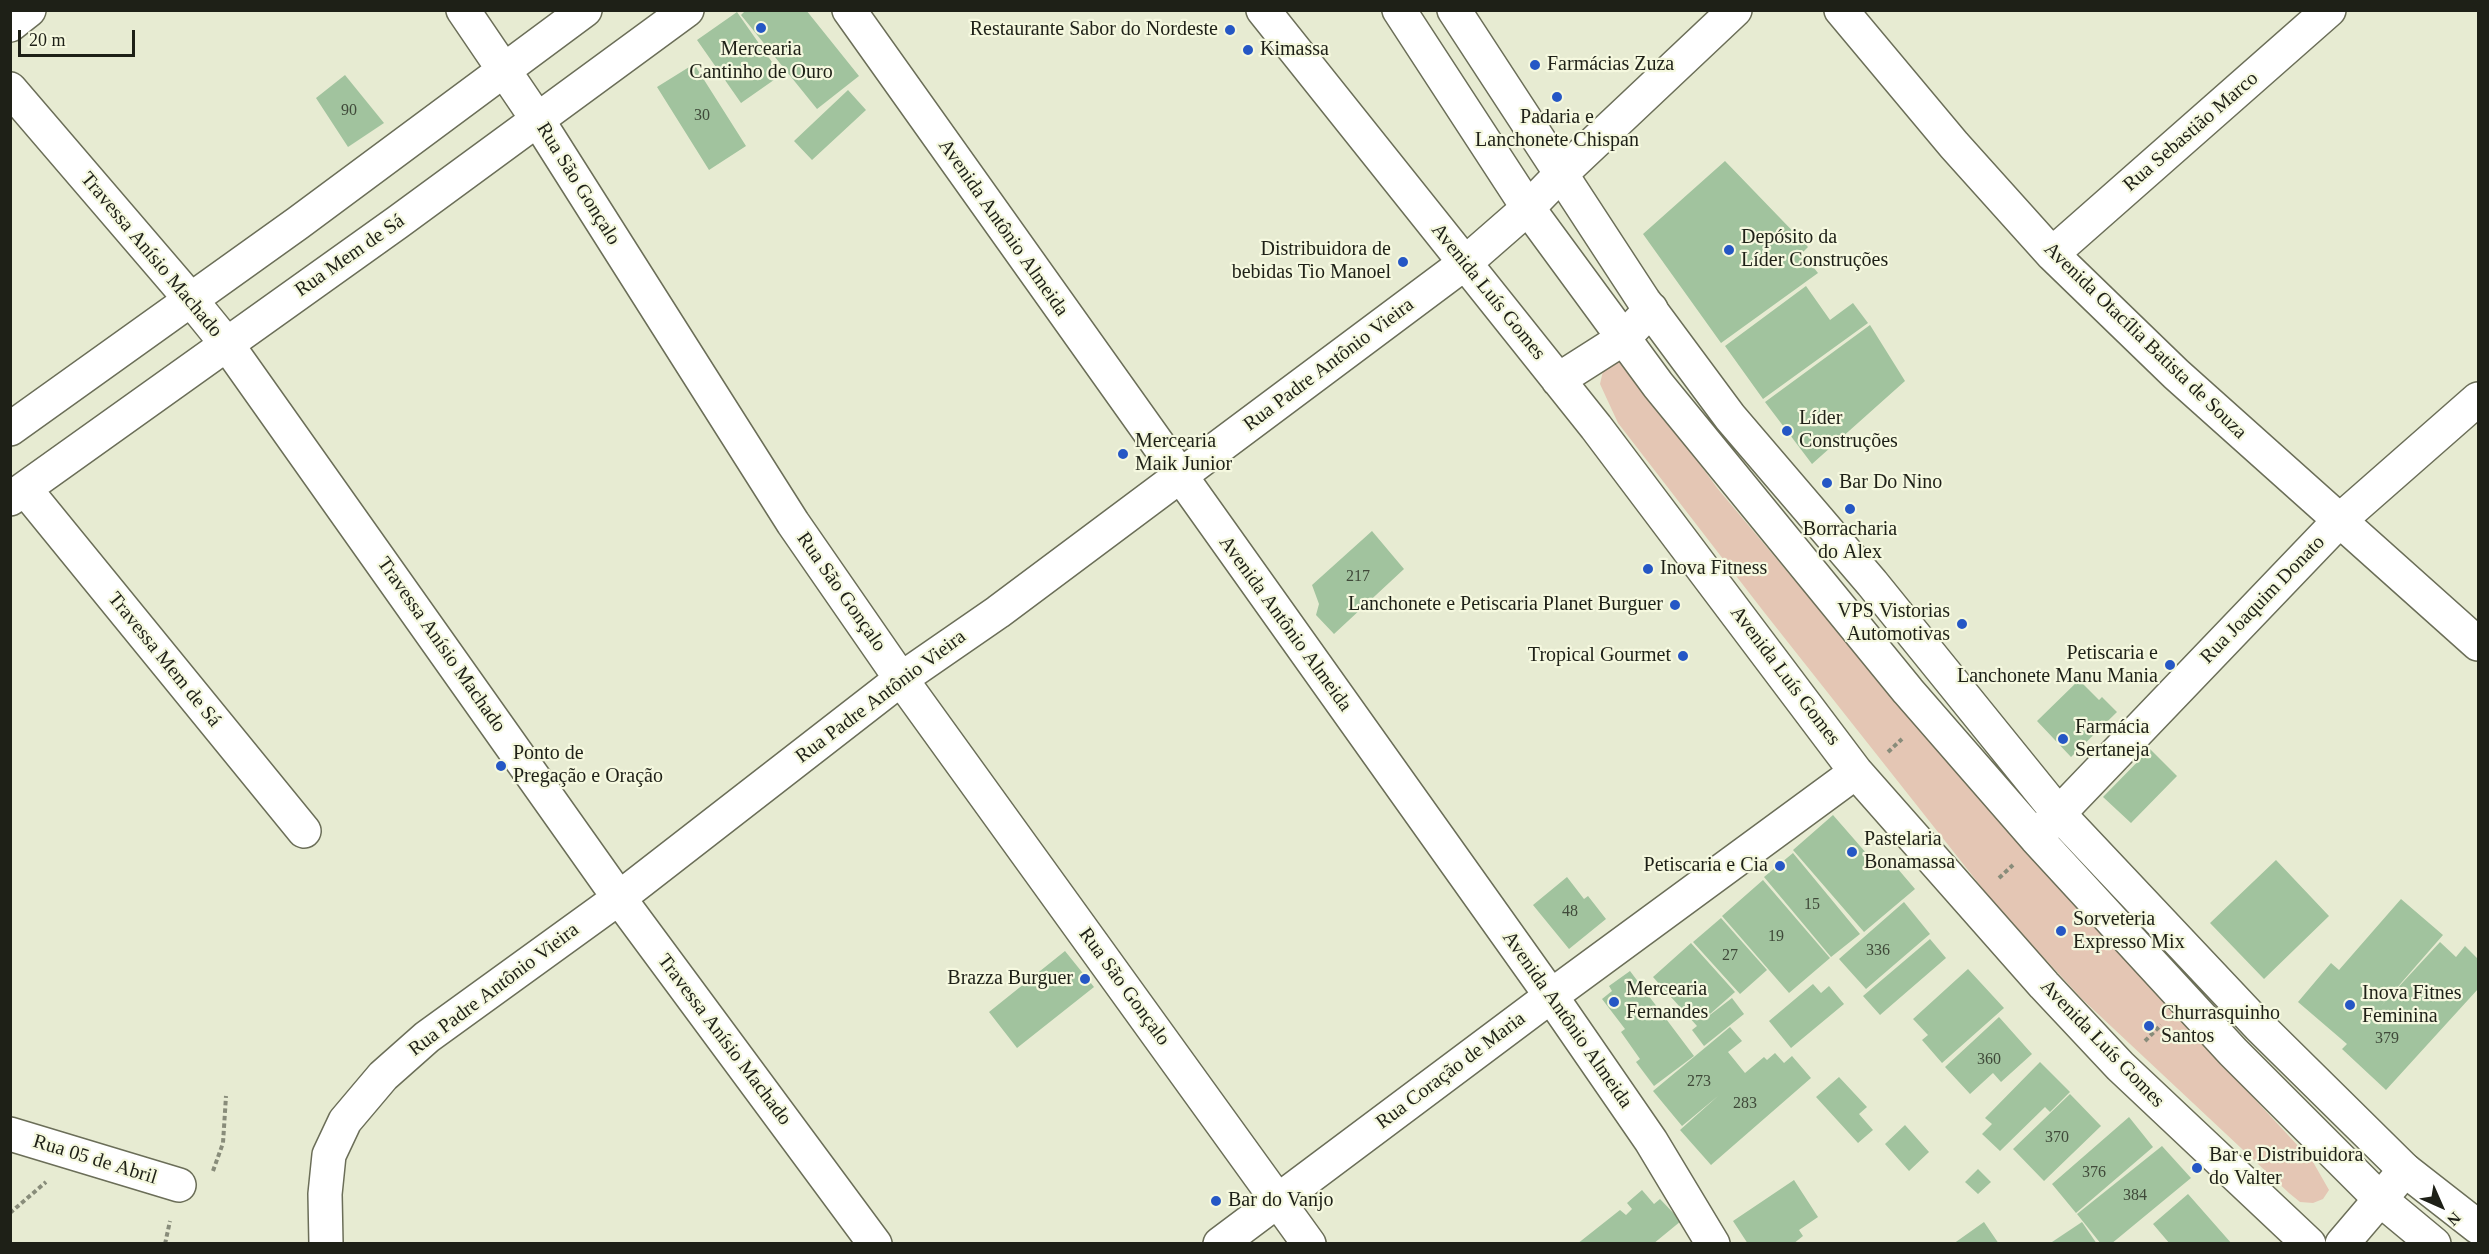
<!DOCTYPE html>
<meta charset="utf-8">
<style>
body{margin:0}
#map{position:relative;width:2489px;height:1254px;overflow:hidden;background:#e7ebd2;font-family:Georgia,serif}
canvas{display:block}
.frame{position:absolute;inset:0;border:12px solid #1e2017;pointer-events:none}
.north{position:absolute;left:2411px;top:1176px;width:60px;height:60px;-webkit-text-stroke:4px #f5f8df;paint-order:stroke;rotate:135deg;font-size:16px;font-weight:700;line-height:24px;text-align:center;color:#1e2017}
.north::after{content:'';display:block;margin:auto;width:21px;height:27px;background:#1e2017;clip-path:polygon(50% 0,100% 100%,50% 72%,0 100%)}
.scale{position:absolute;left:18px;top:30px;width:117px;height:27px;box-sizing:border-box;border:3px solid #1e2017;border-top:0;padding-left:8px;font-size:18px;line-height:21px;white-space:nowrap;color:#1e2017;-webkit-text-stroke:4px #f5f8df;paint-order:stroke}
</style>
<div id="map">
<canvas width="2489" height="1254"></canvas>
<div class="frame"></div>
<div class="north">N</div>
<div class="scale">20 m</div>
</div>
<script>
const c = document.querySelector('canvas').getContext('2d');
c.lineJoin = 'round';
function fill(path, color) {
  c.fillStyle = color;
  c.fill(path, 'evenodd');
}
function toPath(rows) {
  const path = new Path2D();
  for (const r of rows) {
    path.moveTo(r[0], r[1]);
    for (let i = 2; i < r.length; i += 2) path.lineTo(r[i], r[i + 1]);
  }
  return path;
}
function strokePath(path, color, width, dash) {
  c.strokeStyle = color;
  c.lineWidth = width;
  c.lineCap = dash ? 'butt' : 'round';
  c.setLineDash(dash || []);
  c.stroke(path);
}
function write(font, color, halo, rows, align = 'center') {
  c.font = font + ' Georgia,serif';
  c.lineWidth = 4.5;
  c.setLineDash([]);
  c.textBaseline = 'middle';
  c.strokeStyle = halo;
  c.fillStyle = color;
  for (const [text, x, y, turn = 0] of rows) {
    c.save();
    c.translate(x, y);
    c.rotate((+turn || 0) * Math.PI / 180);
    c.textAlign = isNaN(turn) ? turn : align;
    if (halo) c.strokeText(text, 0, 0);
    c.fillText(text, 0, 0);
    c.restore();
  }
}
const green = toPath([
 [1612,357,1623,359,1718,489,1858,656,2108,941,2313,1162,2329,1190,2323,1199,2313,1203,2300,1202,2289,1193,2082,999,1998,908,1764,612,1618,423,1600,384,1603,371]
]);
const building = toPath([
 [746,10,806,10,859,76,817,109,741,15],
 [737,12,781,75,741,103,697,40],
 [694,64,746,146,709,170,657,87],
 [345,75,384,123,348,147,316,98],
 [848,90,866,110,812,160,794,141],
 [1725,161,1808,247,1802,253,1818,273,1721,343,1643,234],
 [1806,286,1830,320,1853,303,1868,323,1763,399,1725,346],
 [1870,325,1905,381,1812,464,1765,402],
 [1372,531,1404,569,1334,634,1316,615,1319,604,1312,585],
 [2079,680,2099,700,2102,697,2117,712,2071,757,2037,721],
 [2150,749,2177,776,2131,823,2103,797],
 [1833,815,1881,870,1892,862,1915,889,1864,932,1793,850],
 [1793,853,1860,934,1831,957,1764,877],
 [2276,860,2329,916,2264,979,2210,923],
 [1567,877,1584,899,1588,896,1606,919,1569,949,1533,905],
 [1763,880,1830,958,1789,993,1722,916],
 [2401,899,2443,935,2381,1006,2440,942,2456,957,2465,946,2478,959,2478,989,2386,1090,2342,1049,2347,1044,2298,1002,2331,963,2339,970],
 [1904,902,1930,934,1866,989,1839,959],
 [1721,918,1767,970,1740,994,1693,942],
 [1930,939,1946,958,1880,1015,1863,996],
 [1691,943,1735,992,1702,1021,1732,998,1744,1014,1704,1046,1692,1030,1697,1026,1653,977],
 [1065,951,1094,987,1017,1048,989,1012],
 [1968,969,2004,1008,1942,1063,1922,1040,1928,1035,1913,1019],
 [1630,971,1694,1056,1654,1086,1636,1062,1640,1059,1621,1032,1625,1029,1602,999,1612,991,1609,986],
 [1813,984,1821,993,1829,986,1844,1004,1791,1048,1769,1021],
 [1999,1017,2032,1054,2001,1082,1993,1073,1970,1094,1945,1067],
 [1730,1027,1742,1041,1728,1052,1745,1073,1764,1057,1767,1060,1775,1053,1784,1063,1792,1056,1811,1078,1711,1165,1680,1130,1718,1096,1682,1126,1653,1091],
 [2040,1062,2070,1092,2050,1112,2045,1107,2000,1151,1982,1134,1992,1124,1985,1118],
 [1839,1077,1867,1107,1859,1114,1873,1130,1858,1143,1816,1097],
 [2070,1094,2101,1126,2044,1181,2013,1149],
 [2129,1117,2153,1147,2076,1213,2052,1184],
 [1905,1125,1929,1152,1909,1171,1885,1144],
 [2162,1146,2191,1178,2111,1244,2101,1244,2077,1214],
 [1978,1169,1991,1182,1978,1194,1965,1182],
 [1794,1180,1818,1217,1799,1230,1803,1236,1793,1244,1748,1244,1733,1221],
 [1642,1190,1654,1204,1660,1199,1681,1221,1653,1244,1577,1244,1620,1210,1626,1215,1632,1209,1627,1203],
 [2188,1194,2232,1244,2170,1244,2153,1224],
 [1984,1222,1999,1244,1953,1244],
 [2082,1222,2097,1244,2049,1244]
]);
const path = toPath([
 [1888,752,1902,739],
 [1999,878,2013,865],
 [2145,1041,2161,1025],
 [213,1171,223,1143,226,1096],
 [10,1213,46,1182],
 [165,1244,170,1221]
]);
const minor = toPath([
 [463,10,537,119,793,523,901,679,1309,1244],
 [849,10,1551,996,1651,1141,1713,1244],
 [1263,10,1596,427,1856,772,2044,985,2120,1066,2309,1244],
 [1841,10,1954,145,2052,254,2176,374,2478,644],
 [10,25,29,10],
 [10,89,191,300,226,343,619,898,875,1244],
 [2052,254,2329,10],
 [1558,380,1624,338,1651,309],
 [10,429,298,223,585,10],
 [25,489,304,831],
 [10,499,398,222,687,10],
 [2039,834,2339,521,2478,399],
 [10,1134,179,1185],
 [326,1244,325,1194,329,1155,345,1121,383,1076,427,1037,619,898,901,679,998,612,1465,263,1528,208,1560,175,1735,10],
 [1220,1244,1551,996,1856,772],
 [2342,1244,2405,1170]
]);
const major = toPath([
 [1399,10,1528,208,1658,385,1908,691,2036,838,2233,1052,2381,1200,2434,1244],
 [1454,10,1644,301,1730,417,1872,583,2059,814,2259,1026,2405,1170,2478,1227]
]);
const markers = [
 [761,28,6,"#2557c5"],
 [1230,30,6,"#2557c5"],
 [1248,50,6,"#2557c5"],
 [1535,65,6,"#2557c5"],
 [1557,97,6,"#2557c5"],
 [1729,250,6,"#2557c5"],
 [1403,262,6,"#2557c5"],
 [1787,431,6,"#2557c5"],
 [1123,454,6,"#2557c5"],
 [1827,483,6,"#2557c5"],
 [1850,509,6,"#2557c5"],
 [1648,569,6,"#2557c5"],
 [1675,605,6,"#2557c5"],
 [1962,624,6,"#2557c5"],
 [1683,656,6,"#2557c5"],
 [2170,665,6,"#2557c5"],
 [2063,739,6,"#2557c5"],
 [501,766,6,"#2557c5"],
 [1852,852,6,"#2557c5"],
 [1780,866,6,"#2557c5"],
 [2061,931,6,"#2557c5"],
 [1085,979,6,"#2557c5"],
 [1614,1002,6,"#2557c5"],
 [2350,1005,6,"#2557c5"],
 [2149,1026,6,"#2557c5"],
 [2197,1168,6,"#2557c5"],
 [1216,1201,6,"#2557c5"]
];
const numberNames = [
 ["90",349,111],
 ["30",702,116],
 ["217",1358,577],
 ["15",1812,905],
 ["48",1570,912],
 ["19",1776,937],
 ["336",1878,951],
 ["27",1730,956],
 ["379",2387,1039],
 ["360",1989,1060],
 ["273",1699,1082],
 ["283",1745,1104],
 ["370",2057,1138],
 ["376",2094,1173],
 ["384",2135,1196]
];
const poiNames = [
 ["Restaurante Sabor do Nordeste",1218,30,"right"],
 ["Mercearia",761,50,"center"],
 ["Cantinho de Ouro",761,73,"center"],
 ["Kimassa",1260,50],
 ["Farmácias Zuza",1547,65],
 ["Padaria e",1557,118,"center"],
 ["Lanchonete Chispan",1557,141,"center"],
 ["Depósito da",1741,238],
 ["Líder Construções",1741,261],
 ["Distribuidora de",1391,250,"right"],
 ["bebidas Tio Manoel",1391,273,"right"],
 ["Líder",1799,419],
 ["Construções",1799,442],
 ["Mercearia",1135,442],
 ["Maik Junior",1135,465],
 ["Bar Do Nino",1839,483],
 ["Borracharia",1850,530,"center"],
 ["do Alex",1850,553,"center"],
 ["Inova Fitness",1660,569],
 ["Lanchonete e Petiscaria Planet Burguer",1663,605,"right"],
 ["VPS Vistorias",1950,612,"right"],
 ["Automotivas",1950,635,"right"],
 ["Petiscaria e",2158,654,"right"],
 ["Lanchonete Manu Mania",2158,677,"right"],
 ["Tropical Gourmet",1671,656,"right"],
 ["Farmácia",2075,728],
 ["Sertaneja",2075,751],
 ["Ponto de",513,754],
 ["Pregação e Oração",513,777],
 ["Pastelaria",1864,840],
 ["Bonamassa",1864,863],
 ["Petiscaria e Cia",1768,866,"right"],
 ["Sorveteria",2073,920],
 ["Expresso Mix",2073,943],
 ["Brazza Burguer",1073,979,"right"],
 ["Mercearia",1626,990],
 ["Fernandes",1626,1013],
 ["Inova Fitnes",2362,994],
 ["Feminina",2362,1017],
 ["Churrasquinho",2161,1014],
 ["Santos",2161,1037],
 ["Bar e Distribuidora",2209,1156],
 ["do Valter",2209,1179],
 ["Bar do Vanjo",1228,1201]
];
const streetNames = [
 ["Rua Sebastião Marco",2191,132,-41],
 ["Rua São Gonçalo",578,184,58],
 ["Avenida Antônio Almeida",1003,228,55],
 ["Travessa Anísio Machado",151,255,50],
 ["Rua Mem de Sá",350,256,-35],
 ["Avenida Luís Gomes",1488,292,51],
 ["Avenida Otacília Batista de Souza",2145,341,44],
 ["Rua Padre Antônio Vieira",1329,365,-37],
 ["Rua São Gonçalo",841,592,55],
 ["Rua Joaquim Donato",2263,600,-46],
 ["Avenida Antônio Almeida",1285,624,54],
 ["Travessa Anísio Machado",441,645,55],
 ["Travessa Mem de Sá",164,660,51],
 ["Avenida Luís Gomes",1785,676,53],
 ["Rua Padre Antônio Vieira",881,697,-37],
 ["Rua São Gonçalo",1124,987,54],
 ["Rua Padre Antônio Vieira",494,990,-37],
 ["Avenida Antônio Almeida",1567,1020,55],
 ["Travessa Anísio Machado",724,1040,53],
 ["Avenida Luís Gomes",2102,1044,46],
 ["Rua Coração de Maria",1451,1071,-37],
 ["Rua 05 de Abril",95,1160,17]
];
fill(green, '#e4c6b4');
fill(building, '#a1c39e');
strokePath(minor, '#6b6e58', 36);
strokePath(major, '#6b6e58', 36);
strokePath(path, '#888c7a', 4, [4.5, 3]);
strokePath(minor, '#fff', 33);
strokePath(major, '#fff', 33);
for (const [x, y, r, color] of markers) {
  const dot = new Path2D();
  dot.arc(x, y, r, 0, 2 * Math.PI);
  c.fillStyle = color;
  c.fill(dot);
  strokePath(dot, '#f5f8df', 2);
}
write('16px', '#3f4939', null, numberNames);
write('20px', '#1e2017', '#f5f8df', poiNames, 'left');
write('20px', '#1e2017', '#f5f8df', streetNames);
</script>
